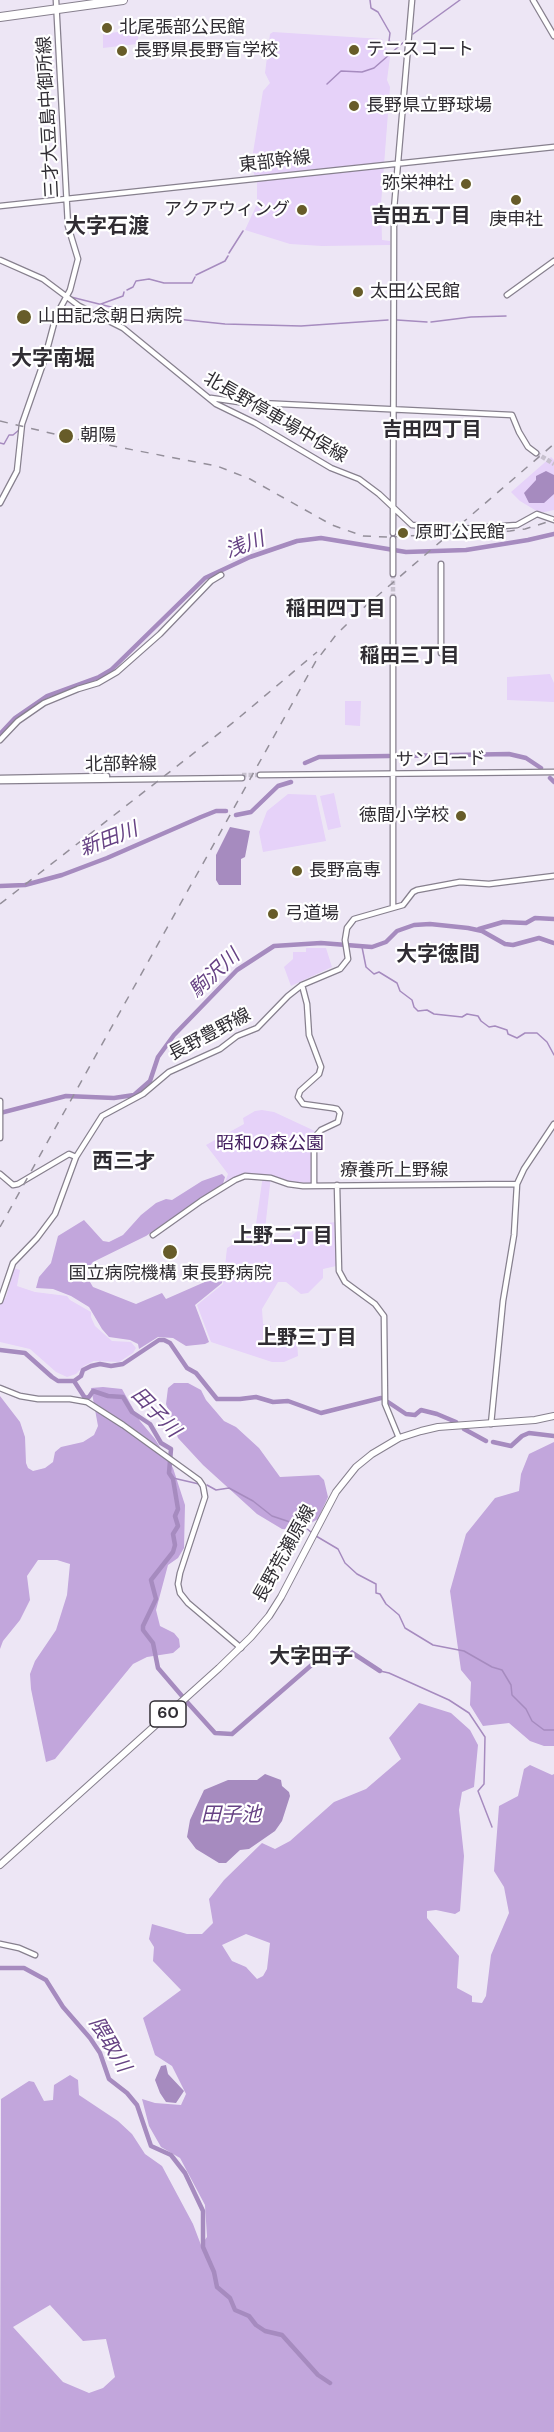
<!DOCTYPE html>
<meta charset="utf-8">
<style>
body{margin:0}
canvas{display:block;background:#ede6f5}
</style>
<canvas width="554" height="2432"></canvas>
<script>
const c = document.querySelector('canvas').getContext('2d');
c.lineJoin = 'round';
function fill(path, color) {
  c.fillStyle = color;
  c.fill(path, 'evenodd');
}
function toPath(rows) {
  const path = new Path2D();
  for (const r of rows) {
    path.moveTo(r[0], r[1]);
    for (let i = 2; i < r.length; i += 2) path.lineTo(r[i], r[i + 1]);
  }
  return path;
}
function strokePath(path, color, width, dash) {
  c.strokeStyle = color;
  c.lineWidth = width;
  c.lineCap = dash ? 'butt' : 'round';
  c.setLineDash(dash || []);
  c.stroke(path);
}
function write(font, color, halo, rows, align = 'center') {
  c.font = font + ' "DM Sans","Noto Sans JP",sans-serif';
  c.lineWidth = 4.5;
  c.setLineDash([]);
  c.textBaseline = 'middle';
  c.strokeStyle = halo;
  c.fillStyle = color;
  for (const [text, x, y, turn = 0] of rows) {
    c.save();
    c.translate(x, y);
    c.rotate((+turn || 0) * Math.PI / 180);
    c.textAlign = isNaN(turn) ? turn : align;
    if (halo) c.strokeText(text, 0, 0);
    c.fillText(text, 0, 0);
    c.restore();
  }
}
const green = toPath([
 [140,29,137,44,103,48,103,34],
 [273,32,382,39,390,57,387,80,390,87,381,204,382,240,390,241,390,245,322,246,290,244,245,230,257,204,257,182,251,165,263,91,270,83,265,73,270,34],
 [551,457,554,460,554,510,540,513,520,501,511,492],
 [550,674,554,683,554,702,507,700,507,677],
 [345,701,361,701,360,726,345,725],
 [334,793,341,827,328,830,320,796],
 [288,794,316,795,326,841,263,852,259,832,267,811],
 [306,948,326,948,332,967,291,986,284,967,293,959,293,952,306,952],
 [262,1110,274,1112,317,1132,311,1184,293,1183,271,1176,264,1238,285,1241,303,1226,336,1222,336,1266,323,1269,323,1278,308,1293,301,1294,286,1282,278,1282,262,1309,263,1324,271,1326,267,1341,297,1341,298,1356,284,1362,272,1362,211,1342,197,1305,223,1284,227,1248,255,1231,263,1175,246,1173,224,1185,228,1174,206,1145,244,1124,243,1118,255,1111],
 [14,1268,20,1270,17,1286,35,1292,67,1296,70,1300,91,1312,91,1317,95,1326,112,1341,131,1342,136,1348,133,1353,119,1362,94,1361,84,1366,76,1374,67,1377,56,1372,30,1349,0,1342,0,1305,6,1297]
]);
const forest = toPath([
 [222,1174,225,1177,223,1184,218,1187,146,1236,93,1262,87,1269,87,1277,93,1287,136,1304,162,1293,166,1299,207,1281,206,1271,208,1269,223,1265,222,1283,195,1305,209,1342,205,1344,186,1346,173,1338,158,1337,139,1349,138,1344,130,1340,109,1337,102,1329,89,1307,71,1296,53,1289,36,1288,39,1277,51,1263,58,1236,84,1220,103,1241,109,1242,123,1235,141,1215,156,1203,166,1199,172,1200,202,1181],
 [174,1383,188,1383,201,1390,206,1400,224,1421,236,1427,259,1448,280,1477,319,1475,324,1480,328,1497,318,1519,299,1530,282,1529,257,1514,203,1465,178,1438,166,1404,168,1388],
 [103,1387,122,1389,140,1421,155,1439,173,1468,185,1505,184,1548,178,1558,168,1565,156,1610,160,1626,174,1633,179,1639,180,1647,173,1653,147,1657,133,1664,55,1759,46,1762,31,1689,30,1674,35,1661,56,1630,67,1595,70,1564,57,1560,38,1560,27,1576,30,1600,20,1620,3,1641,0,1649,0,1396,20,1422,25,1437,26,1463,28,1468,33,1471,45,1468,53,1462,55,1452,61,1447,83,1442,94,1435,98,1426,91,1388],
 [554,1442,554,1746,544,1746,530,1741,509,1723,483,1726,470,1705,471,1682,461,1670,450,1591,466,1534,495,1498,519,1491,521,1474,529,1454],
 [419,1703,451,1713,470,1730,478,1745,474,1787,462,1792,459,1810,464,1856,460,1911,455,1914,436,1910,427,1911,427,1918,459,1956,457,1988,472,1996,472,2002,482,2003,486,1996,491,1955,509,1913,504,1887,494,1871,499,1806,518,1796,524,1769,530,1765,552,1775,554,1774,554,2432,0,2432,1,2099,29,2081,34,2082,44,2101,53,2100,54,2085,70,2075,78,2080,79,2095,118,2121,132,2134,145,2154,162,2166,193,2224,201,2245,207,2237,205,2205,180,2158,161,2147,149,2126,142,2099,155,2103,181,2105,186,2094,172,2066,155,2055,143,2018,181,1990,153,1961,154,1947,149,1939,152,1924,187,1934,202,1934,213,1923,209,1899,224,1880,262,1843,275,1849,290,1841,334,1802,366,1789,401,1759,389,1738],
 [246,1934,270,1943,267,1969,263,1976,257,1979,246,1967,232,1961,222,1945],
 [50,2305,83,2341,106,2339,115,2377,103,2388,89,2393,63,2382,13,2327]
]);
const water = toPath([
 [546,471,554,475,554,494,544,503,529,503,524,493,536,480,536,476],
 [230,827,250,831,245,857,241,859,241,885,219,885,216,880,216,855],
 [265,1774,281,1780,282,1786,289,1792,290,1796,282,1821,275,1831,249,1849,240,1850,226,1863,219,1863,196,1849,187,1837,190,1820,204,1790,228,1780,257,1780],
 [166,2065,168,2074,184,2091,176,2103,166,2102,160,2093,155,2080,161,2066]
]);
const stream = toPath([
 [370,0,371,8,378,12,390,33,389,41,397,46],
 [413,34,460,0],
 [327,84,341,71,362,72,374,68,405,41],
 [229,253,243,231],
 [196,275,225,261,228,256],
 [127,290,133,287,136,281,149,279,164,283,192,283,195,277],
 [71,297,147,316,225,324,301,326,388,320],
 [101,304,123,296,124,292],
 [397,320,427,322],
 [57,322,60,315],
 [431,322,471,317,506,316],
 [0,443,4,444,9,435,13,435,19,430],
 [362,947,366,967,374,974,379,972,397,983,400,991,412,1000,414,1007,418,1011,427,1010,434,1014,462,1017,467,1014,478,1016,481,1021,489,1027,495,1026,507,1030,508,1034,517,1038,525,1033,537,1033,547,1042,554,1055],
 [173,1478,199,1484],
 [207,1485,216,1490,229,1488,253,1501,272,1516,305,1527,312,1533],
 [316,1536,338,1549,345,1563,357,1574,376,1584,376,1593,380,1594,386,1604,399,1615,405,1628,433,1645,464,1651,492,1667,502,1670,511,1685,512,1695,526,1709,532,1721,544,1730,554,1730],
 [380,1671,389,1673,449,1700,469,1713,485,1737,484,1784,478,1791,492,1827]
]);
const river = toPath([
 [0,734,15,718,47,696,99,677,111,670,205,578,250,557,297,541,321,538,406,552,466,550,528,540,554,534],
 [397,756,509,754,526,758,541,768],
 [305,763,319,757,389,756],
 [550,778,554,782],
 [236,815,251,812,278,786,291,782],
 [0,886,25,885,62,875,107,858,201,817,216,811,226,811],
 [479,929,503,922,526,923,535,918,554,919],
 [0,1113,66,1096,114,1098,134,1095,150,1081,158,1057,174,1035,237,970,274,946,321,943,372,947,386,942,397,931,414,925,430,924,468,928,482,931,505,944,513,945,539,938,554,943],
 [0,1350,25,1353,52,1377,58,1381,74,1381],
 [74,1381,85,1398,89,1397,93,1391,108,1396,123,1397,132,1412,150,1424,161,1443,171,1449,169,1473,173,1479,178,1509,175,1516,178,1526,173,1534,175,1545,173,1552,151,1580,156,1599,143,1626,143,1630,153,1643,158,1668,182,1696],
 [74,1381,81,1376,83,1370,91,1366,100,1364,111,1366,123,1364,159,1340,164,1340,170,1343,187,1368,196,1373,217,1399,240,1399,256,1397,273,1402,288,1401,321,1413,381,1398],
 [388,1402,406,1414,415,1415,421,1410,437,1414,456,1422],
 [464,1429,486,1441],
 [493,1442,511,1446,522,1436,529,1433,554,1436],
 [329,1651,342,1651],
 [351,1652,380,1671],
 [187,1702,215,1733,232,1734,322,1656],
 [0,1968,24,1968,46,1980,63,2007,90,2038,100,2053,109,2079,127,2093,137,2105,151,2146,171,2155,185,2173,203,2211,203,2247,214,2272,217,2287,230,2298,235,2310,249,2316,256,2325,265,2331,282,2335,318,2375,330,2383]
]);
const secondaryTunnel = toPath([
 [536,453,554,464],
 [393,574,393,598],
 [242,775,260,775]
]);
const secondary = toPath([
 [533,0,554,36],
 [0,206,554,147],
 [0,260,43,279,79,306,123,328,216,404,255,423,331,468,359,479,379,494,412,525,445,528],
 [507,295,554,261],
 [211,398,239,402,512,415,519,432,528,447,536,453],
 [0,503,17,471,22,424,44,361,56,316,70,290,78,259,68,226,56,0],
 [460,529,517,525,537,514,554,520],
 [393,533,394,209,412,0],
 [393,574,393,539],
 [441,653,441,564],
 [0,740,18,721,44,703,78,689,98,683,117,672,160,634,211,581,221,575],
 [260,775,554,772],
 [0,778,107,776],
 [0,781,242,778],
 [393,907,393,598],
 [302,985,307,1004,309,1035,321,1067,319,1074,300,1091,298,1097,303,1104,332,1108,337,1109,340,1113,338,1122,321,1130,314,1138,314,1185],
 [0,1101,0,1138],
 [0,1174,13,1185,18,1184,69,1154,76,1157,102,1116,143,1094,169,1072,220,1049,237,1036,257,1028,288,996,302,985,340,969,348,959,345,940,347,928,354,919,403,905,413,892,417,890,460,882,489,884,554,876],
 [337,1185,339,1271,345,1282,375,1304,384,1316,385,1404,399,1438],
 [153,1235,201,1201,235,1180,245,1176,271,1178,288,1184,303,1186,517,1184],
 [0,1301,13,1263,37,1238,55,1214,76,1157],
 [0,1388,20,1396,38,1399,70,1399,87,1402,123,1425,199,1480,203,1486,205,1497,180,1573,178,1584,180,1593,188,1603,241,1648],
 [491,1424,503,1301,514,1235,517,1184,524,1169,554,1124],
 [0,1944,19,1948,35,1955]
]);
const primary = toPath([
 [0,1865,219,1668,251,1637,269,1616,281,1597,336,1492,356,1467,372,1454,399,1438,421,1431,438,1427,535,1420,554,1416]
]);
const highway = toPath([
 [0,17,123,0]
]);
const rail = toPath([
 [0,421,71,438,217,466,250,479,332,525,363,536,388,537,510,531,525,529,554,520],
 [0,904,235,721,317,652],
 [0,1227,316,661,336,635,361,610,554,444]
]);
const secondaryBridge = toPath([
 [445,528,460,529]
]);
const markers = [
 [107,28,6,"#675c29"],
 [354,50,6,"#675c29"],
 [122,51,6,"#675c29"],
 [354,106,6,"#675c29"],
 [466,184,6,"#675c29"],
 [516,200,6,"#675c29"],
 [302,210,6,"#675c29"],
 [358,292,6,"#675c29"],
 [24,317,8,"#675c29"],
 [66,436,8,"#675c29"],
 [403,533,6,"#675c29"],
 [461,816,6,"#675c29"],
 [297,871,6,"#675c29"],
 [273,914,6,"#675c29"],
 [170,1252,8,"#675c29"]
];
const shields = [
 [168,1714,36]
];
const shieldNames = [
 ["60",168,1714]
];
const poiNames = [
 ["北尾張部公民館",119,28],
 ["テニスコート",366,50],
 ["長野県長野盲学校",134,51],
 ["長野県立野球場",366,106],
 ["弥栄神社",454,184,"right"],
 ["アクアウィング",290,210,"right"],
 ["庚申社",516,220,"center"],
 ["太田公民館",370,292],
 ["山田記念朝日病院",38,317],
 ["朝陽",80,436],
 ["原町公民館",415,533],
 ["徳間小学校",449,816,"right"],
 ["長野高専",309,871],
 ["弓道場",285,914],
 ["国立病院機構 東長野病院",170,1274,"center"]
];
const streetNames = [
 ["三才大豆島中御所線",49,117,-93],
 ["東部幹線",275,162,-7],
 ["北長野停車場中俣線",275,418,30],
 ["サンロード",441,760,-1],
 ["北部幹線",121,765,-1],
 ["長野豊野線",210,1035,-28],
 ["療養所上野線",394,1171],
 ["長野荒瀬原線",285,1554,-61]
];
const parkNames = [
 ["昭和の森公園",270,1144]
];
const neighbourhoodNames = [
 ["吉田五丁目",421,217],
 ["吉田四丁目",432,431],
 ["稲田四丁目",336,610],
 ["稲田三丁目",410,657],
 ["上野二丁目",283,1237],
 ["上野三丁目",307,1339]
];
const waterNames = [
 ["浅川",245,546,-20],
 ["新田川",109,840,-21],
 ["駒沢川",215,974,-43],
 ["田子川",155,1413,46],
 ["田子池",231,1816],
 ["隈取川",109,2045,59]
];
const quarterNames = [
 ["大字石渡",107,227],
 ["大字南堀",53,359],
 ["大字徳間",438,955],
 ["西三才",124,1162],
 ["大字田子",311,1657]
];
fill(green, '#e6d2f9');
fill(forest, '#c2a6dc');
fill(water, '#a68bbf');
strokePath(stream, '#a68bbf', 1.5);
strokePath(river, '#a68bbf', 4.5);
strokePath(secondaryTunnel, '#c7c1ce', 4.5, [4.5, 2]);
strokePath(secondary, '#87808e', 7);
strokePath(primary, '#87808e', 8);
strokePath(highway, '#87808e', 10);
strokePath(secondary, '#fff', 4.5);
strokePath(primary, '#fff', 6);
strokePath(highway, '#fff', 8);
strokePath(rail, '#948f9a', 1.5, [8, 8]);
strokePath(secondaryBridge, '#87808e', 7, []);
strokePath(secondaryBridge, '#fff', 4.5);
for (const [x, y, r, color] of markers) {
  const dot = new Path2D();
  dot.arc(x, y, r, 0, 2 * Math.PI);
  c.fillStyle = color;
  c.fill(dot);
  strokePath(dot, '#fff', 2);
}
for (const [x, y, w] of shields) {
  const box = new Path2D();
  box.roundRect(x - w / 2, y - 13, w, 26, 4.5);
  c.fillStyle = '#fff';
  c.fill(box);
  strokePath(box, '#302d33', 1.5);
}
write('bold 16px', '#302d33', null, shieldNames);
write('18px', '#302d33', '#fff', poiNames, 'left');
write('18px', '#302d33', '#fff', streetNames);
write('18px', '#452060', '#fff', parkNames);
write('bold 20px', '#302d33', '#fff', neighbourhoodNames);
write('italic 20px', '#664284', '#fff', waterNames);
write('bold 21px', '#302d33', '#fff', quarterNames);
</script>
